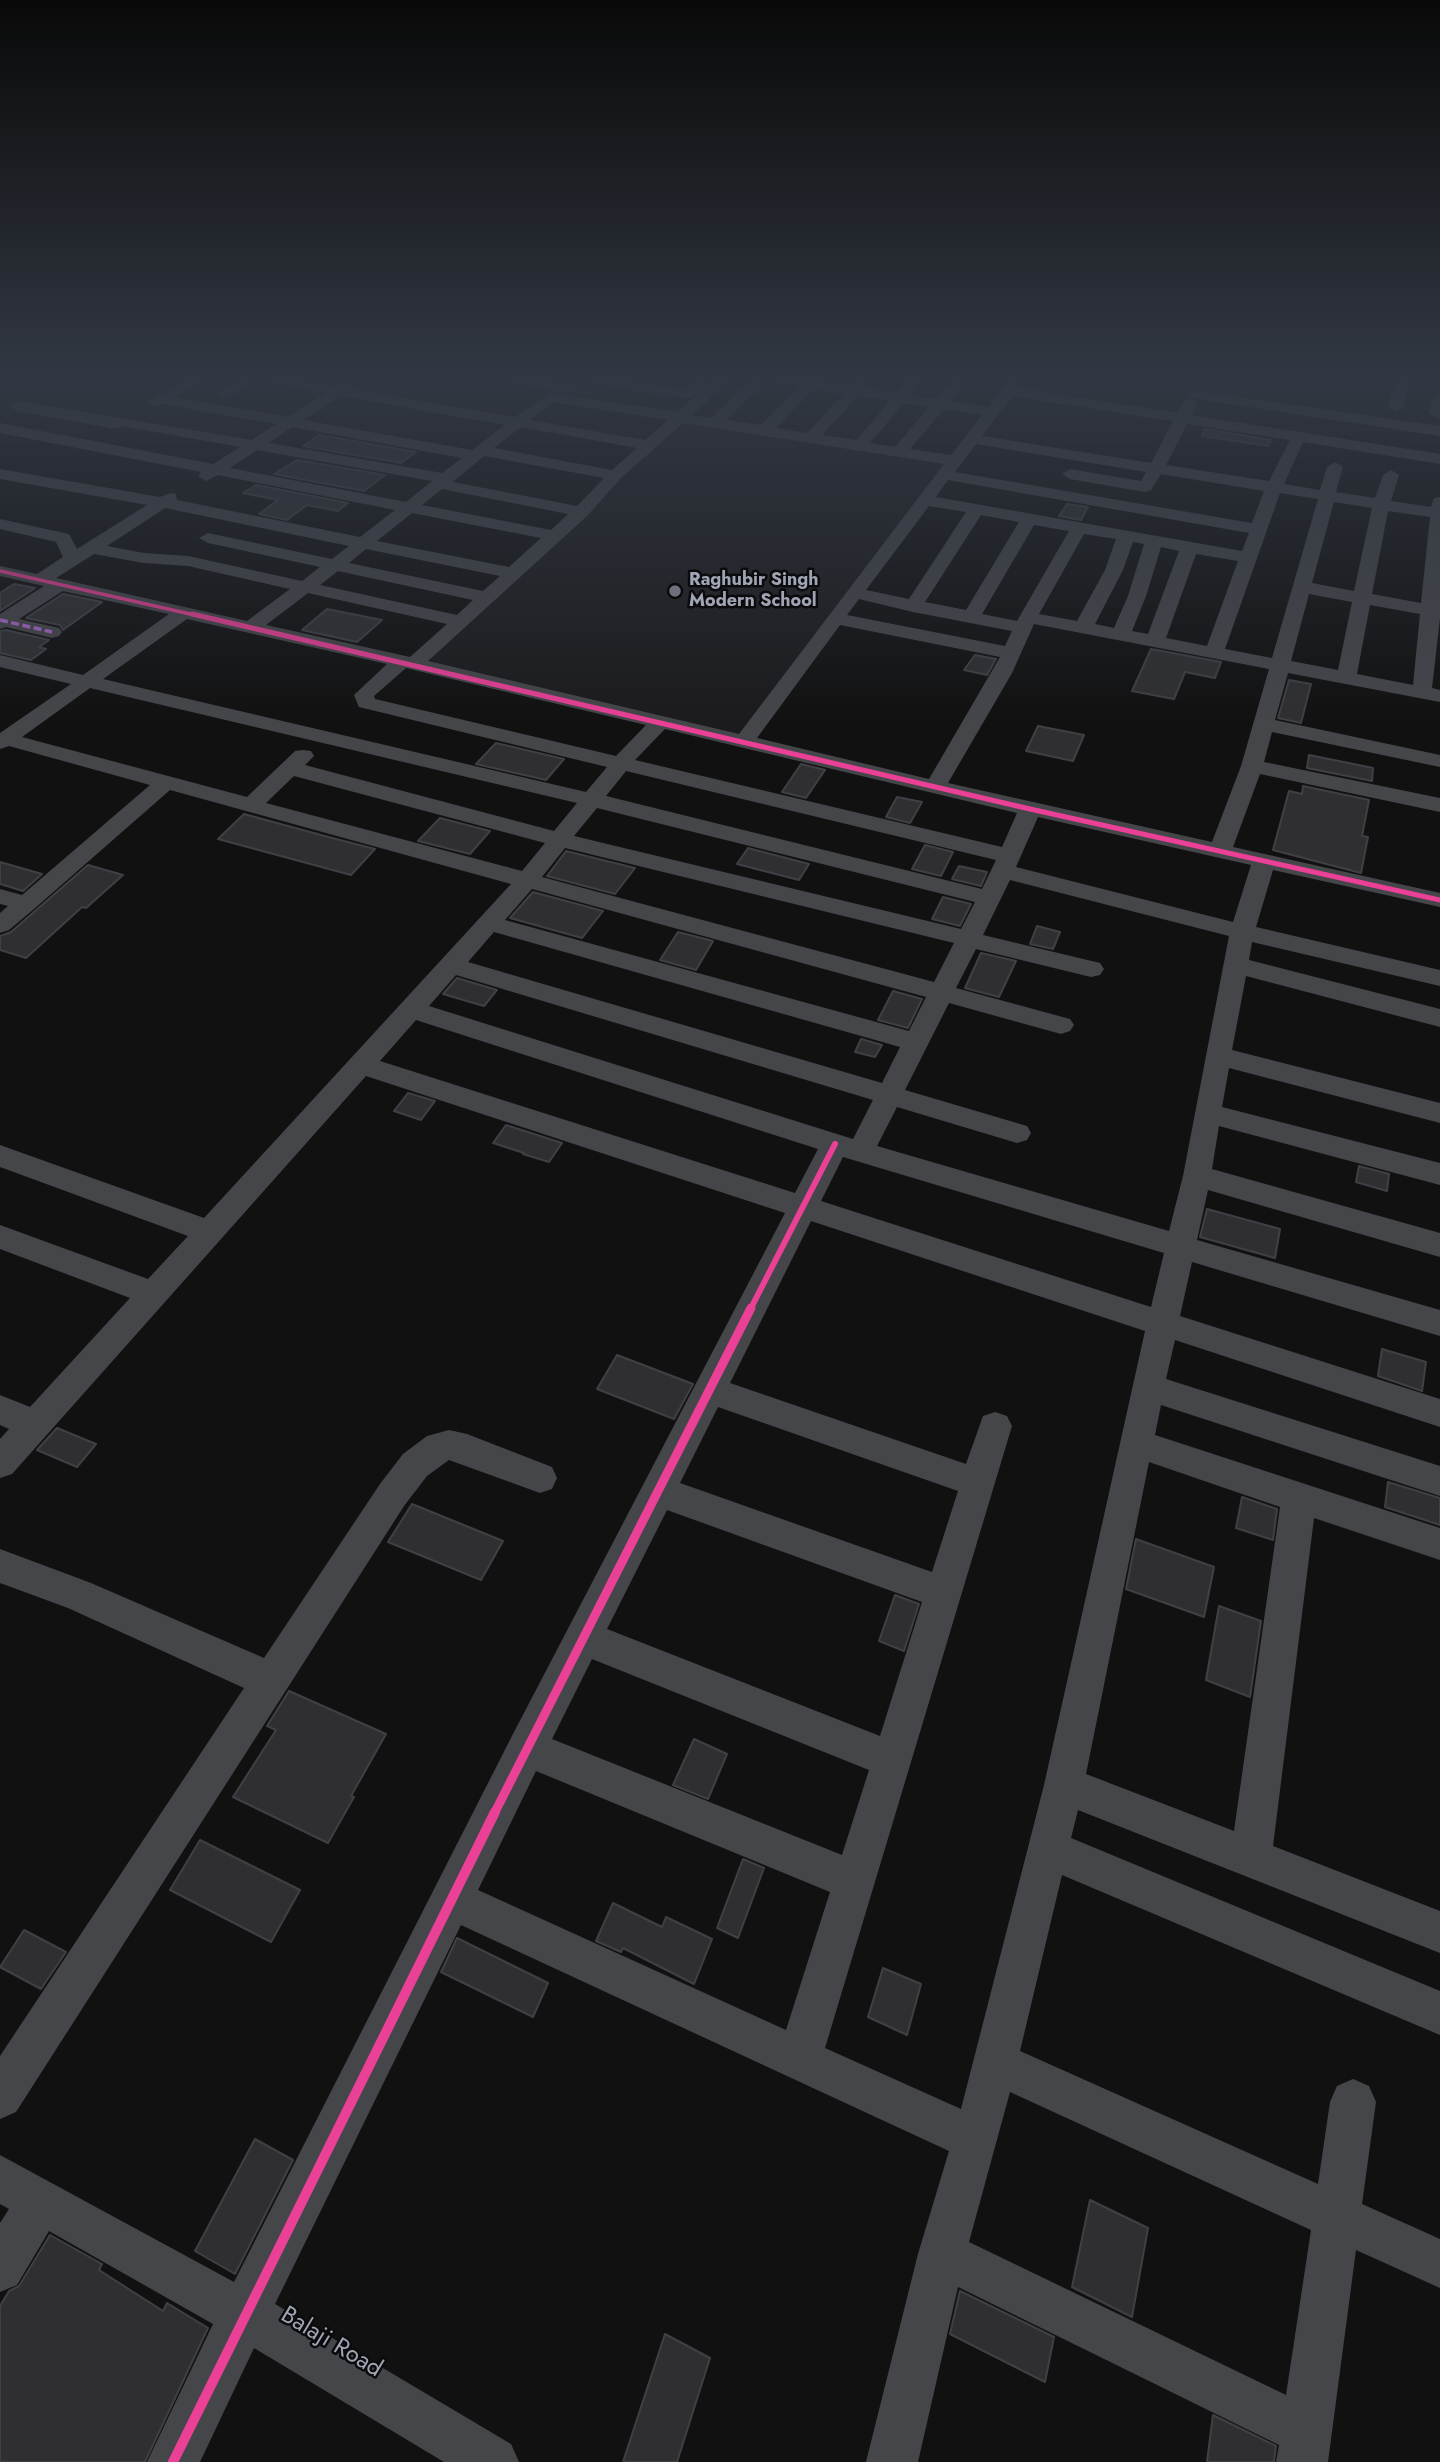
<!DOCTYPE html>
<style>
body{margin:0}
canvas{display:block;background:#111}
</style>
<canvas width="1440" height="2462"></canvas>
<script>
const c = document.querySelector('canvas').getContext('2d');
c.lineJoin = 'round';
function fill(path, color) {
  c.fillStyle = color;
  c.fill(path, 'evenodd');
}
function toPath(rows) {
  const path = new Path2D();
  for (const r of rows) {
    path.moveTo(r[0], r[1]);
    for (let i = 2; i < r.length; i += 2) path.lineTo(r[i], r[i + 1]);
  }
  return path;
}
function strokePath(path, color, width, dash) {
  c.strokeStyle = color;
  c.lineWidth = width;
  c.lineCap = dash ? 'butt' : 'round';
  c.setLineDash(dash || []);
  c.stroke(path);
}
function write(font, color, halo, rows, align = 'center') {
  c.font = font + ' Jost,sans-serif';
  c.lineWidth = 5;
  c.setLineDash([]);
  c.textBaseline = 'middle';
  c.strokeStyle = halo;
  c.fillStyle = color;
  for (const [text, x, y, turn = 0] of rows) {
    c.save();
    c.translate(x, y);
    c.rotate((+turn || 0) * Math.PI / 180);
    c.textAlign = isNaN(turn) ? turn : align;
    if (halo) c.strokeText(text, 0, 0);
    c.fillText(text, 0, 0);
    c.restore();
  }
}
const built = toPath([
 [682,420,950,464,745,737,421,664]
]);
const building = toPath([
 [1205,429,1271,440,1268,446,1202,436,1205,429],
 [319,435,416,452,401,463,303,446,319,435],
 [297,460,385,475,364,491,274,474,297,460],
 [256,485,348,503,338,511,307,505,287,520,259,514,278,500,243,493,256,485],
 [1067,504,1088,507,1081,520,1059,516,1067,504],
 [14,584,35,588,0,611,0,593,14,584],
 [63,594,102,602,63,630,60,625,26,618,63,594],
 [327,609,382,620,357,642,302,630,327,609],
 [6,630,49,640,39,647,46,649,31,660,0,653,0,631,6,630],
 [1151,649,1221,662,1215,678,1185,672,1174,699,1132,691,1151,649],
 [975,655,996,659,987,675,964,670,975,655],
 [1289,680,1311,684,1301,723,1278,718,1289,680],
 [1038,726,1084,735,1073,761,1026,751,1038,726],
 [496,743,564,759,546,780,476,764,496,743],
 [1309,755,1373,768,1372,781,1307,768,1309,755],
 [801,764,825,770,806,798,782,792,801,764],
 [1303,786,1369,800,1362,836,1368,837,1361,873,1273,850,1289,791,1302,794,1303,786],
 [897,797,922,802,910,823,886,817,897,797],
 [244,814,332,838,375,849,351,875,218,839,244,814],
 [440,818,490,831,470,854,418,841,440,818],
 [925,845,953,852,941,876,912,869,925,845],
 [748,848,809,864,799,880,737,864,748,848],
 [566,851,635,868,615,894,547,876,566,851],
 [0,862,42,874,23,891,0,884,0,862],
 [88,865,123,875,86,908,82,907,26,958,0,950,0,936,11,932,88,865],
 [959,866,987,872,981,886,952,879,959,866],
 [533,892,603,911,582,938,510,918,533,892],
 [943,897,971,904,960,926,932,919,943,897],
 [1037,926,1060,932,1053,949,1030,944,1037,926],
 [678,932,713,941,696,970,660,960,678,932],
 [981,953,1016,961,999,997,965,988,981,953],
 [457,978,497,990,484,1006,443,994,457,978],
 [893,991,922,999,908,1028,878,1020,893,991],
 [861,1039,882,1045,875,1057,855,1052,861,1039],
 [408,1093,435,1101,421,1120,394,1111,408,1093],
 [506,1125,562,1143,549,1162,523,1154,524,1153,493,1143,506,1125],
 [1359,1166,1389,1174,1387,1191,1356,1182,1359,1166],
 [1207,1209,1280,1229,1275,1258,1200,1237,1207,1209],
 [1382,1349,1426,1362,1422,1391,1378,1376,1382,1349],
 [617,1355,693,1384,674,1419,597,1389,617,1355],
 [57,1428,96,1444,77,1467,37,1450,57,1428],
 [1388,1482,1440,1498,1440,1525,1385,1507,1388,1482],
 [1242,1497,1277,1509,1273,1540,1236,1528,1242,1497],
 [412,1504,503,1541,481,1580,388,1542,412,1504],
 [1136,1539,1214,1567,1204,1617,1126,1589,1136,1539],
 [895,1595,919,1604,904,1651,879,1641,895,1595],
 [1219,1606,1261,1621,1250,1697,1206,1680,1219,1606],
 [289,1691,386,1734,351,1796,354,1797,328,1843,233,1797,276,1730,267,1726,289,1691],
 [694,1739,727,1754,708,1799,673,1785,694,1739],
 [200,1840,300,1890,271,1942,170,1890,200,1840],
 [743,1859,764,1868,738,1938,717,1928,743,1859],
 [613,1903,662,1927,666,1917,712,1939,694,1984,623,1948,621,1952,596,1941,613,1903],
 [24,1930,66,1952,41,1989,0,1967,24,1930],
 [457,1938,548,1983,533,2017,441,1972,457,1938],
 [883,1968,921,1984,907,2035,868,2017,883,1968],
 [255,2139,293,2160,235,2274,195,2251,255,2139],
 [1090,2200,1148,2228,1132,2317,1072,2287,1090,2200],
 [50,2235,102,2264,99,2270,163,2311,167,2303,208,2328,145,2462,0,2462,0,2306,9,2291,19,2286,50,2235],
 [960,2291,1054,2337,1045,2382,950,2334,960,2291],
 [665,2334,710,2358,677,2462,623,2462,665,2334],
 [1213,2415,1276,2446,1274,2462,1207,2462,1213,2415]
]);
const minor = toPath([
 [187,379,205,379,175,397,287,417,325,393,270,383,263,379,296,379,335,386,347,381,354,385,351,389,515,417,550,393,677,412,714,379,730,379,692,415,711,418,752,379,768,379,726,420,761,425,799,387,773,382,771,379,821,379,820,381,851,386,858,379,870,379,866,388,896,393,908,379,923,379,910,395,936,399,953,379,968,379,950,401,988,407,1009,379,1024,379,1018,388,1177,413,1185,400,1190,399,1197,403,1191,415,1440,454,1440,464,1303,442,1284,484,1320,490,1327,467,1335,462,1343,467,1336,492,1375,498,1383,475,1391,470,1399,475,1391,501,1431,507,1434,498,1440,497,1440,618,1432,688,1440,690,1440,702,1288,673,1275,720,1440,755,1440,767,1272,732,1264,762,1440,798,1440,812,1260,774,1233,847,1440,893,1440,907,1273,870,1256,927,1440,970,1440,986,1252,942,1249,960,1440,1009,1440,1027,1246,976,1232,1050,1440,1103,1440,1123,1229,1068,1222,1107,1440,1163,1440,1185,1219,1126,1212,1169,1440,1233,1440,1257,1208,1190,1197,1240,1440,1310,1440,1336,1192,1262,1180,1316,1440,1399,1440,1427,1175,1340,1166,1379,1440,1466,1440,1496,1161,1405,1155,1435,1440,1528,1440,1560,1314,1518,1273,1846,1440,1911,1440,1953,1078,1810,1071,1838,1440,1991,1440,2035,1062,1875,1020,2051,1318,2184,1330,2102,1337,2086,1353,2079,1369,2086,1376,2102,1362,2204,1440,2239,1440,2288,1356,2250,1328,2462,1276,2462,1279,2445,958,2287,918,2462,866,2462,918,2254,949,2151,461,1925,275,2304,511,2444,519,2462,444,2462,254,2348,200,2462,147,2462,213,2324,49,2231,17,2285,0,2292,0,2223,9,2209,0,2204,0,2155,234,2282,513,1734,785,1213,366,1076,12,1474,0,1478,0,1439,9,1429,0,1425,0,1395,30,1407,130,1298,0,1249,0,1225,148,1279,188,1236,0,1167,0,1145,204,1218,511,884,170,790,34,909,9,930,0,933,0,913,8,906,0,904,0,889,22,895,150,785,9,746,0,749,0,733,71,684,0,667,0,655,83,675,169,614,63,591,19,619,59,628,62,632,59,636,52,638,6,627,0,629,0,614,44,586,0,576,0,566,37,574,63,557,56,542,0,529,0,519,69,534,77,549,147,505,0,479,0,469,160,497,170,493,176,494,177,500,360,537,395,510,218,475,206,481,198,476,201,472,0,433,0,423,213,464,240,447,122,426,116,429,17,411,9,406,17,401,252,440,276,424,163,404,155,406,148,402,187,379],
 [813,389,844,394,807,433,776,428,813,389],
 [341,396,505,425,472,450,303,420,341,396],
 [858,396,890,401,856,440,822,435,858,396],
 [1012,396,1173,421,1151,463,982,436,1012,396],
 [553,402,668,420,645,440,530,420,553,402],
 [904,403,929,407,895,447,870,443,904,403],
 [944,409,982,415,951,455,910,449,944,409],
 [683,423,944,464,739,734,428,661,587,516,621,478,683,423],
 [1187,424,1290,440,1269,481,1166,465,1187,424],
 [292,427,462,458,442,473,269,443,292,427],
 [521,427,637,448,612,470,494,448,521,427],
 [976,444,1146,472,1141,481,1070,469,1062,474,1070,479,1145,492,1151,490,1161,474,1264,491,1252,523,955,472,976,444],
 [257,450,432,481,406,502,230,468,257,450],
 [484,456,604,478,577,506,453,482,484,456],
 [948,480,1249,533,1242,551,936,497,948,480],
 [442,489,568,514,551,530,422,505,442,489],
 [1280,493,1318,499,1272,658,1225,649,1280,493],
 [1334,502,1372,508,1354,591,1312,583,1334,502],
 [929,506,966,512,909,599,866,590,929,506],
 [165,508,349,546,332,559,208,533,199,538,208,543,320,567,302,581,188,556,144,553,107,546,165,508],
 [1388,511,1430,517,1421,603,1372,594,1388,511],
 [412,513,541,538,509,567,377,541,412,513],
 [981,515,1019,522,966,610,925,602,981,515],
 [1034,525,1069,531,1017,621,982,614,1034,525],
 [1084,534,1116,539,1105,570,1077,621,1039,614,1084,534],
 [1133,542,1144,544,1128,596,1114,628,1095,624,1123,570,1133,542],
 [1161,547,1179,551,1148,634,1132,631,1146,596,1161,547],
 [366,549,500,576,483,591,349,563,366,549],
 [94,554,144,563,188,566,290,589,247,621,56,578,94,554],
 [1196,554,1238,561,1207,646,1166,638,1196,554],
 [338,571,473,600,457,615,320,585,338,571],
 [308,593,447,624,410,657,266,625,308,593],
 [1309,594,1352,602,1338,670,1291,661,1309,594],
 [859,599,913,612,1012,631,1005,646,847,615,859,599],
 [1370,605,1420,614,1413,685,1357,674,1370,605],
 [187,619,387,664,354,695,359,707,607,767,586,792,103,679,187,619],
 [1034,624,1269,669,1241,766,1212,842,948,783,1012,673,1034,624],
 [840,625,1000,657,929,779,757,738,840,625],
 [406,668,414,670,646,725,616,756,375,699,374,696,406,668],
 [90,688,577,803,554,831,305,765,314,756,311,751,303,750,295,751,247,797,22,737,90,688],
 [665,729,744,748,1017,813,1002,847,635,760,665,729],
 [626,771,996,860,982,889,606,796,626,771],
 [294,776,545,843,522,871,266,803,294,776],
 [597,808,975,902,961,929,574,836,597,808],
 [1038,817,1251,865,1233,922,1016,867,1038,817],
 [565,848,954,943,934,982,542,877,565,848],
 [1010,880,1229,936,1183,1176,1169,1231,877,1146,897,1107,1017,1143,1027,1140,1031,1133,1027,1126,905,1090,949,1003,1061,1034,1070,1031,1074,1025,1070,1019,956,988,976,949,1091,977,1100,975,1104,969,1100,963,983,935,1010,880],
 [532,889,926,997,909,1031,505,920,532,889],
 [494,932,900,1047,882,1083,468,962,494,932],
 [456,975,873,1100,853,1139,429,1006,456,975],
 [416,1020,818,1149,795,1193,380,1061,416,1020],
 [843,1157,1164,1253,1151,1307,821,1201,843,1157],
 [811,1221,1145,1331,1044,1785,961,2109,825,2048,1012,1426,1007,1416,995,1412,983,1416,966,1464,730,1383,811,1221],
 [718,1407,958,1491,932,1572,680,1483,718,1407],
 [1149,1462,1280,1507,1234,1831,1086,1774,1149,1462],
 [667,1510,922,1602,880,1736,607,1629,667,1510],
 [592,1659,869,1770,842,1855,552,1739,592,1659],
 [536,1771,830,1892,786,2030,478,1890,536,1771],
 [1010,2092,1311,2230,1286,2395,969,2242,1010,2092],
 [241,379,259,379,230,397,220,397,218,394,220,391,241,379],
 [503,379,538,379,571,385,578,389,571,393,510,383,503,379],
 [582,379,618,379,683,389,695,379,711,379,691,397,686,398,589,383,582,379],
 [1396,379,1410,379,1404,407,1396,412,1388,407,1396,379],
 [1196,391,1440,426,1440,436,1191,398,1189,395,1196,391],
 [1440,394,1440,417,1437,418,1429,413,1433,398,1440,394],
 [449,1430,467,1434,552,1467,557,1478,552,1489,540,1493,449,1460,427,1476,404,1506,16,2112,0,2119,0,2056,244,1688,68,1608,0,1583,0,1549,91,1583,264,1658,380,1484,403,1454,427,1436,449,1430]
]);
const quiet = toPath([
 [0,620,52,632]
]);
const cyclewayFar4 = toPath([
 [0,571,199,616]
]);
const cyclewayFar3 = toPath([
 [192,614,1030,809,1440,900]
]);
const cyclewayFar2 = toPath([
 [750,1310,835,1144]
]);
const cyclewayFar1 = toPath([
 [494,1814,751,1308]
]);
const cycleway = toPath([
 [173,2462,495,1812]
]);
const markers = [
 [675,591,7,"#6e717b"]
];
const farPoinames = [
 ["Raghubir Singh",689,581],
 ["Modern School",689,602]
];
const nearStreetnames = [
 ["Balaji Road",331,2343,31]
];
fill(built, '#1b1b1d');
fill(building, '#2f2f31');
strokePath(building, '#3f4045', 2);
fill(minor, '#45464a');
strokePath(quiet, '#ac68c9', 3.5, [8, 3.5]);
strokePath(cyclewayFar4, '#ea4096', 3.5);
strokePath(cyclewayFar3, '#ea4096', 5);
strokePath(cyclewayFar2, '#ea4096', 6);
strokePath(cyclewayFar1, '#ea4096', 9);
strokePath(cycleway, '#ea4096', 10);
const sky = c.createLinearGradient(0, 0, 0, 724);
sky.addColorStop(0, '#090909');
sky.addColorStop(0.52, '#323843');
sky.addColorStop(1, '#32384300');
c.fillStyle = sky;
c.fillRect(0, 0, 1440, 724);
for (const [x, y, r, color] of markers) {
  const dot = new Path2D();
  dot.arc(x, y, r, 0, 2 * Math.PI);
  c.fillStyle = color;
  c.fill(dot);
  strokePath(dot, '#0b0b0d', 2.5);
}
write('bold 18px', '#a0a5b4', '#0b0b0d', farPoinames, 'left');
write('24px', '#a0a5b4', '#0b0b0d', nearStreetnames);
</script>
